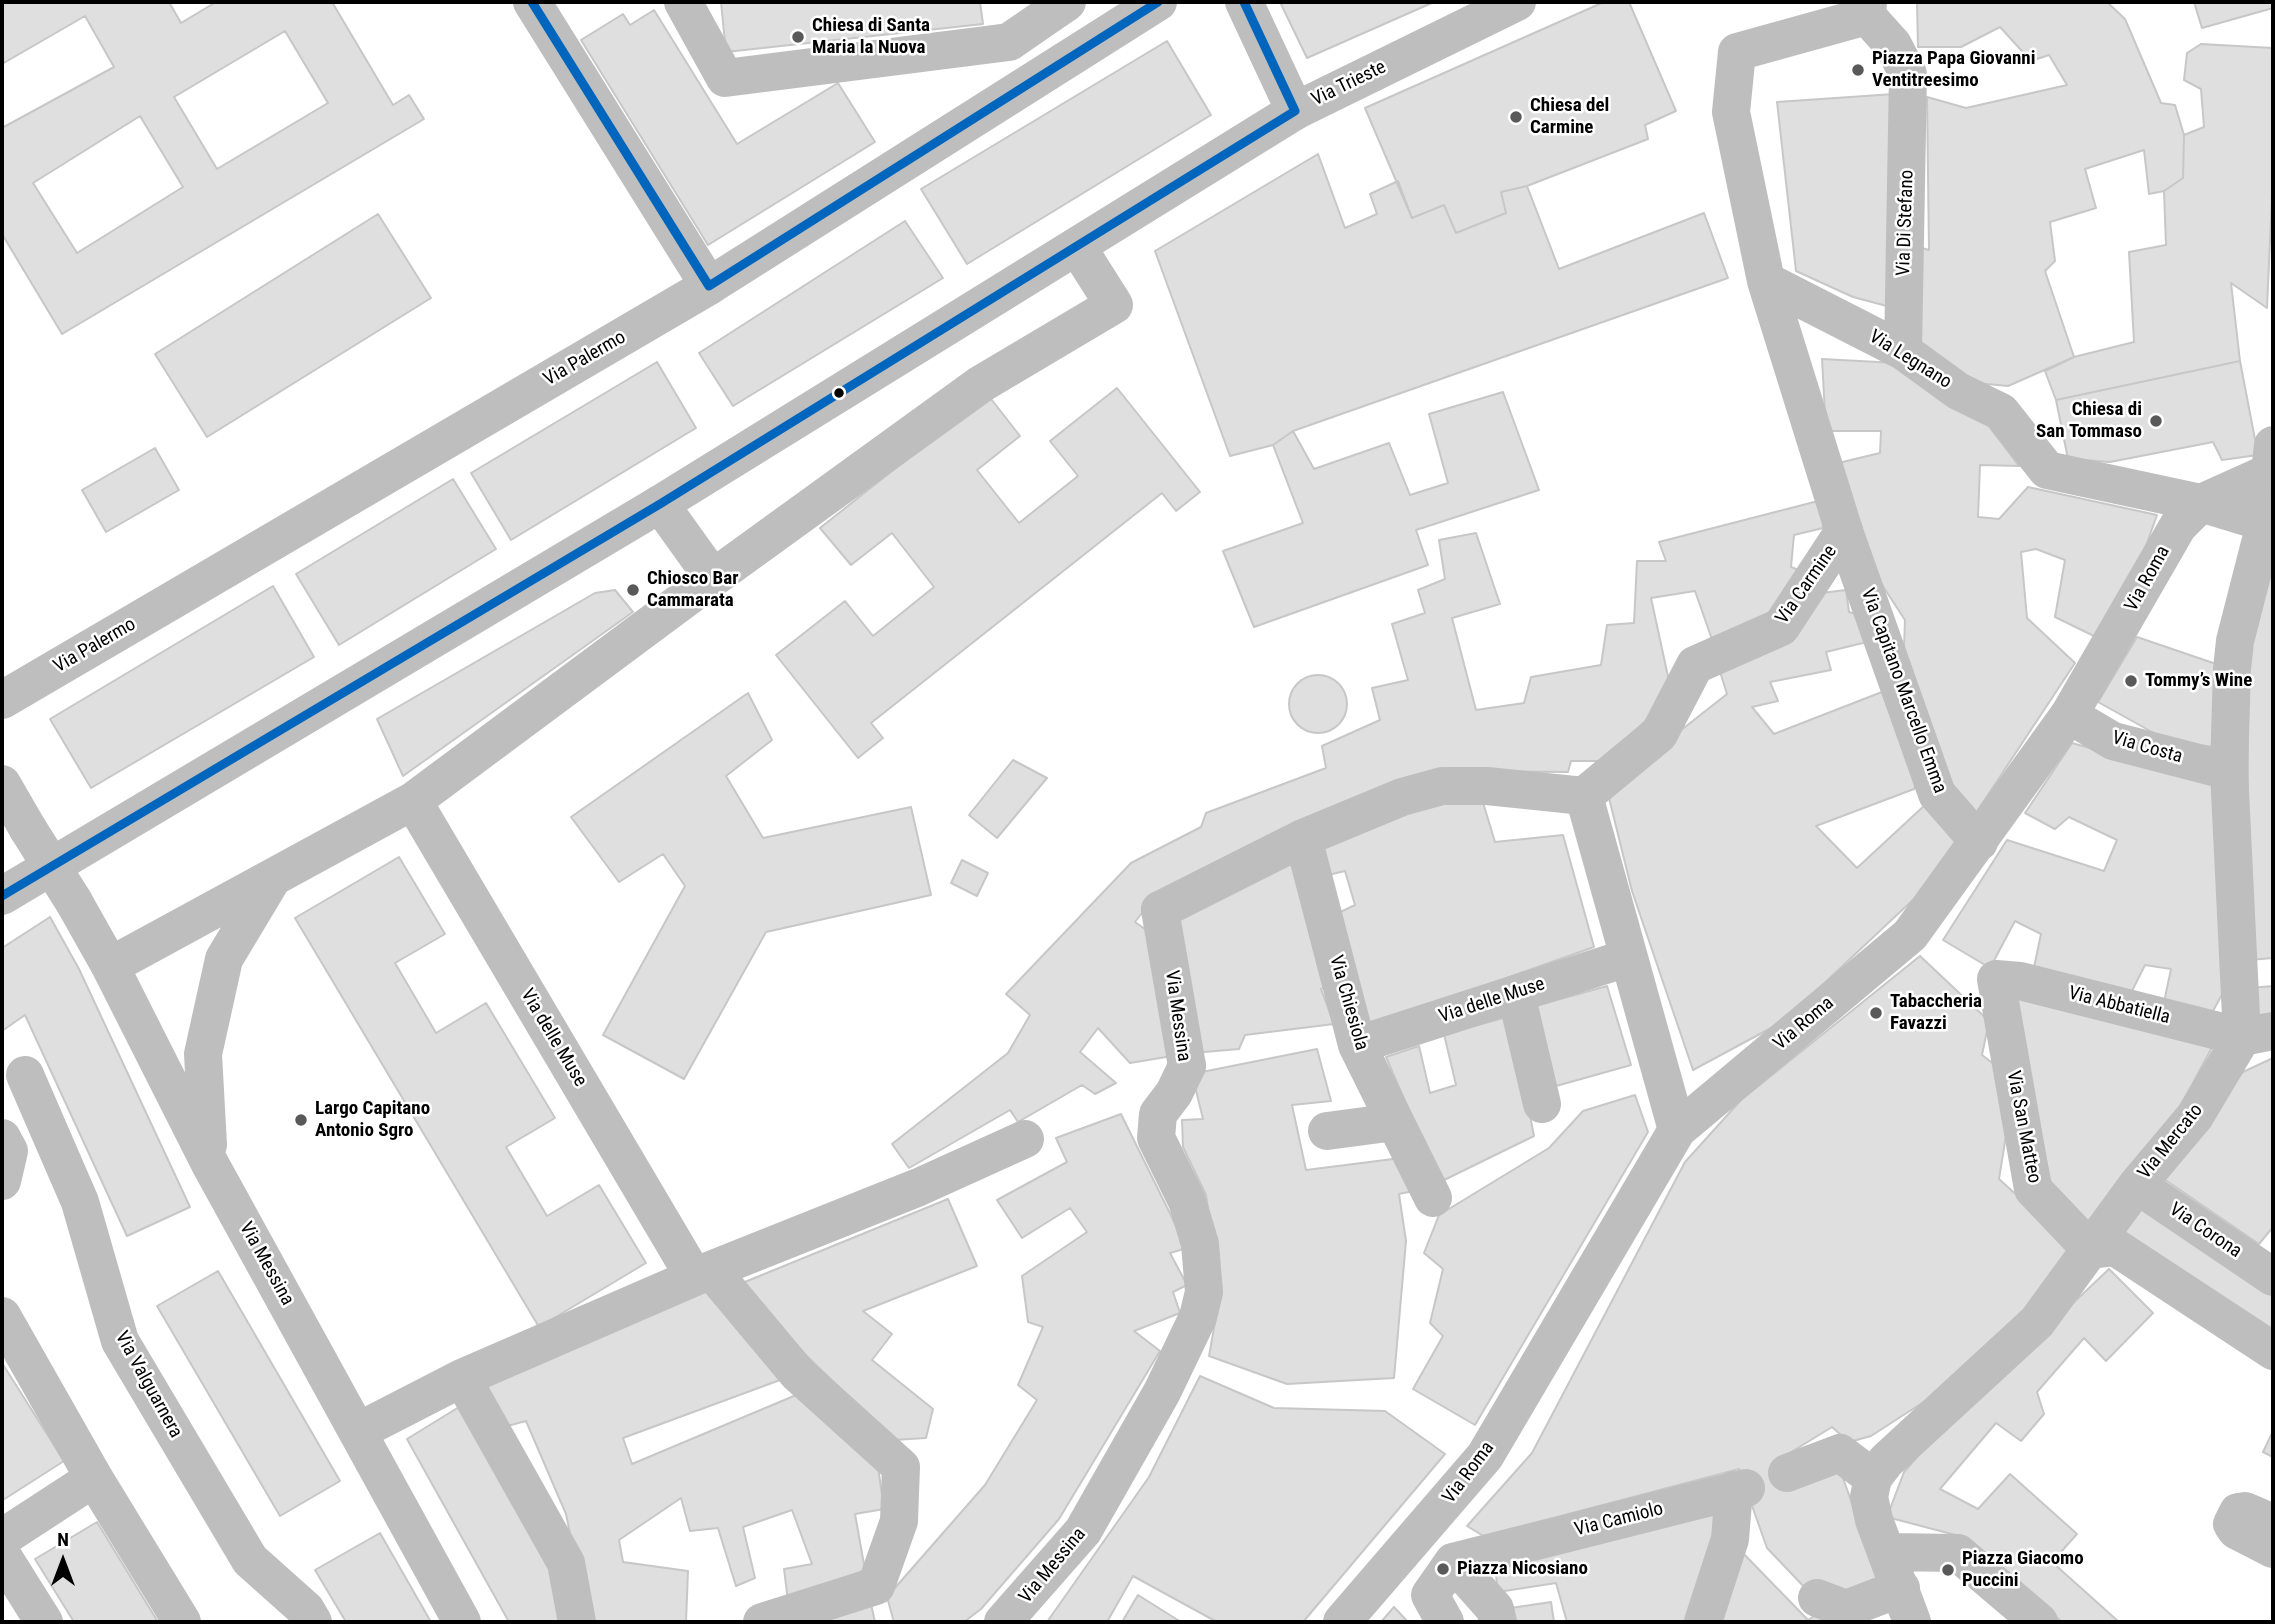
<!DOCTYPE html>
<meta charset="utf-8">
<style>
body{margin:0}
#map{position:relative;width:2275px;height:1624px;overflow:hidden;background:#fff;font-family:"Roboto Condensed",sans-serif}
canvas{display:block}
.frame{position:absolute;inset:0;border:4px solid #000;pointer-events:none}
.north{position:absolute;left:28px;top:1526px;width:70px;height:70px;-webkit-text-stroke:5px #fff;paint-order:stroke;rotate:0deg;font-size:19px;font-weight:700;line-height:28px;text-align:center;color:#000}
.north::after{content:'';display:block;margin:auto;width:24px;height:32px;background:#000;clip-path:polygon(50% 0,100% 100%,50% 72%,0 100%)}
</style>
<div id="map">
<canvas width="2275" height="1624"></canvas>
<div class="frame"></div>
<div class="north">N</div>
</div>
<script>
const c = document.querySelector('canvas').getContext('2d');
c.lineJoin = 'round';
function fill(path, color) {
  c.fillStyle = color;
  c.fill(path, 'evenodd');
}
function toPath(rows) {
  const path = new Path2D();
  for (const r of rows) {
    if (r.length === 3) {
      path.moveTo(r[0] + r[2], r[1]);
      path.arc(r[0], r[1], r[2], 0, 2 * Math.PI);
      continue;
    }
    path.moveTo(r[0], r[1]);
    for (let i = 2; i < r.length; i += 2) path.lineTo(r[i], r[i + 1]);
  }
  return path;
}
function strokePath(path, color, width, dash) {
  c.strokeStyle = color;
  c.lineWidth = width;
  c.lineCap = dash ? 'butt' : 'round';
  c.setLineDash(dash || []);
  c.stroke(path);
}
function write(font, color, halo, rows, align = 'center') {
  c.font = font + ' "Roboto Condensed",sans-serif';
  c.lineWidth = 5;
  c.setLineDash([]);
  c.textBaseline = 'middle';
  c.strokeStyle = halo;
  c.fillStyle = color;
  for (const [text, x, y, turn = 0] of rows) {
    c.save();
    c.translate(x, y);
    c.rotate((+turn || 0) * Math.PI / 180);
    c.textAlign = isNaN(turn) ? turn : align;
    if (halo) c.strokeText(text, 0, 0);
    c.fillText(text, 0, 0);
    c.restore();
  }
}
const building = toPath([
 [2,2,169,2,181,23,216,2,332,2,393,105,409,95,424,119,62,334,2,234,2,128,114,67,85,16,2,64,2,2],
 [285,31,328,103,217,169,174,97,285,31],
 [140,116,183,187,77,253,33,183,140,116],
 [721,2,980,2,983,24,726,52,721,2],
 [1280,2,1434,2,1307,58,1280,2],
 [1604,2,1629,2,1676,111,1645,125,1648,139,1527,186,1501,192,1506,213,1456,233,1444,205,1412,218,1365,108,1604,2],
 [1917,2,2107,2,2125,19,2161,103,2175,105,2184,135,2183,178,2164,191,2149,194,2144,150,2085,169,2096,208,2050,222,2055,261,2045,271,2074,357,2008,386,1965,382,1910,347,1915,246,1929,250,1927,97,1966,108,2067,85,2049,55,2031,61,2000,27,1961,47,1918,47,1917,2],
 [2194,2,2273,2,2273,8,2202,28,2194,2],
 [654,10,737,144,838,83,875,142,708,245,581,40,623,14,630,25,654,10],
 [1167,41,1211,115,967,264,921,189,1167,41],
 [2201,44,2273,48,2273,173,2267,308,2231,283,2240,361,2056,400,2045,371,2074,357,2134,342,2129,252,2166,245,2164,191,2183,178,2184,135,2204,127,2201,89,2184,80,2187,53,2201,44],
 [1894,94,1898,309,1853,297,1796,271,1777,102,1894,94],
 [1318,154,1345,228,1377,214,1370,194,1398,181,1412,218,1444,205,1456,233,1506,213,1501,192,1527,186,1559,269,1704,213,1728,278,1293,431,1273,445,1230,456,1155,251,1318,154],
 [378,214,431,298,207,437,155,354,378,214],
 [905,221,943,278,733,406,699,353,905,221],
 [1822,359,1897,363,1982,417,2019,466,1980,465,1978,517,1999,519,2028,487,2157,515,2132,585,2094,636,2055,617,2065,560,2036,549,2021,552,2027,618,2075,663,1976,813,1954,790,1904,648,1905,620,1867,562,1830,465,1880,453,1881,431,1826,431,1822,359],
 [2240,361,2258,455,2222,460,2213,442,2110,462,2068,459,2056,400,2240,361],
 [657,362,696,428,511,540,471,473,657,362],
 [1117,388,1200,492,1176,511,1162,493,871,723,883,738,858,758,776,655,845,601,873,636,934,587,892,533,851,565,820,528,988,395,1020,436,977,470,1019,523,1078,476,1050,441,1117,388],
 [1503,392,1539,490,1416,530,1428,565,1254,627,1223,551,1303,523,1273,445,1293,431,1314,469,1389,443,1410,495,1448,483,1429,414,1503,392],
 [155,448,179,490,106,532,82,490,155,448],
 [453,479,496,549,339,645,296,574,453,479],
 [1822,500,1823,528,1794,535,1791,567,1806,573,1773,623,1715,648,1695,591,1651,598,1669,681,1657,710,1603,761,1571,761,1568,772,1436,771,1152,900,1135,922,1159,939,1178,1055,1130,1063,1098,1028,1080,1052,1116,1083,1095,1094,1082,1085,1018,1122,1010,1110,909,1168,892,1144,1008,1053,1030,1015,1006,994,1131,863,1201,827,1206,813,1326,768,1322,746,1380,720,1372,688,1408,680,1392,624,1425,613,1418,590,1445,579,1439,540,1476,533,1500,604,1452,618,1476,710,1524,703,1531,677,1601,665,1607,625,1634,623,1637,561,1666,561,1659,542,1822,500],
 [2273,539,2273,958,2249,960,2247,637,2273,539],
 [273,586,314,657,91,788,50,719,273,586],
 [615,590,633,612,403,776,377,719,595,593,615,590],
 [1846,590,1849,612,1867,617,1871,641,1826,652,1831,670,1770,682,1778,701,1752,707,1774,734,1887,690,1920,777,1914,789,1816,826,1857,868,1926,804,1963,839,1917,896,1784,1021,1693,1070,1632,891,1609,798,1666,742,1727,694,1717,662,1821,593,1846,590],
 [2137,637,2219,665,2216,747,2170,742,2098,702,2137,637],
 [1318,704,29],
 [748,693,772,740,726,776,763,838,911,807,931,895,766,932,684,1079,603,1035,685,886,663,854,619,882,571,817,748,693],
 [2072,743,2212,782,2224,991,2208,1020,2163,1007,2171,969,2145,965,2132,991,2033,972,2041,934,2015,921,1990,968,1943,940,2007,840,2104,871,2117,840,2069,817,2055,829,2025,813,2072,743],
 [1013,760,1047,778,997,838,969,815,1013,760],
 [1481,796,1495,842,1563,835,1594,947,1362,1029,1332,916,1355,905,1345,871,1324,876,1317,846,1445,799,1481,796],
 [399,857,445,934,395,963,436,1033,486,1003,555,1118,506,1147,547,1216,599,1185,646,1263,539,1327,295,918,399,857],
 [1293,858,1333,984,1321,989,1334,1024,1245,1035,1239,1049,1193,1053,1169,921,1293,858],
 [962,860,988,873,977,896,951,883,962,860],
 [50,917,79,969,190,1207,127,1236,25,1015,2,1031,2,948,50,917],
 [1920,956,1989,1021,1982,1055,1995,1065,2007,1129,1999,1179,2077,1250,2028,1312,1936,1394,1871,1436,1849,1442,1832,1427,1780,1459,1839,1467,1881,1584,1844,1597,1807,1590,1767,1548,1739,1469,1569,1514,1490,1540,1467,1526,1532,1453,1685,1162,1741,1100,1920,956],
 [1607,986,1631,1065,1549,1088,1532,1007,1607,986],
 [2273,986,2273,1018,2254,1021,2250,988,2273,986],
 [2009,988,2216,1040,2175,1116,2082,1229,2052,1188,2009,988],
 [1511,1016,1534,1136,1440,1182,1386,1057,1419,1046,1430,1093,1456,1085,1444,1034,1511,1016],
 [1317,1049,1331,1101,1292,1105,1306,1170,1401,1158,1413,1191,1399,1194,1406,1241,1394,1378,1287,1384,1209,1356,1220,1294,1206,1195,1183,1147,1182,1120,1203,1119,1192,1074,1317,1049],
 [2273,1058,2273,1227,2259,1244,2161,1177,2243,1072,2273,1058],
 [1635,1095,1648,1132,1475,1425,1413,1389,1443,1336,1430,1323,1443,1269,1424,1253,1439,1215,1549,1148,1583,1111,1635,1095],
 [1121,1114,1187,1248,1170,1253,1187,1285,1173,1292,1180,1313,1134,1331,1160,1351,1059,1519,981,1609,964,1622,894,1622,887,1597,985,1485,1037,1400,1018,1385,1043,1327,1028,1322,1022,1276,1087,1232,1070,1208,1022,1238,997,1200,1067,1162,1056,1138,1121,1114],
 [948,1199,977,1266,863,1311,892,1334,872,1360,933,1409,926,1438,893,1440,735,1286,948,1199],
 [2138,1207,2273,1294,2273,1336,2117,1233,2138,1207],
 [2109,1269,2153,1313,2106,1361,2084,1338,2037,1392,2044,1414,2021,1441,1996,1423,1940,1489,1978,1509,2010,1474,2077,1534,2052,1562,2119,1622,2062,1622,1963,1537,1887,1517,1904,1472,1946,1424,2109,1269],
 [218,1271,340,1481,280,1516,157,1306,218,1271],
 [704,1289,780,1380,623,1438,632,1464,801,1393,878,1467,884,1509,855,1514,865,1570,788,1601,784,1569,812,1564,792,1510,743,1527,755,1578,736,1586,718,1528,690,1531,681,1498,619,1540,623,1562,688,1571,686,1622,588,1622,566,1514,526,1421,500,1428,477,1382,704,1289],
 [2,1363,64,1461,3,1500,2,1498,2,1363],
 [1200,1376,1274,1408,1385,1411,1445,1454,1303,1622,1217,1622,1133,1576,1107,1622,1047,1622,1149,1477,1200,1376],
 [459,1407,557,1574,561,1622,509,1622,407,1439,459,1407],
 [2273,1431,2273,1457,2263,1452,2273,1431],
 [1722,1513,1695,1622,1567,1622,1556,1583,1498,1592,1494,1559,1722,1513],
 [97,1522,158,1622,74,1622,35,1559,97,1522],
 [380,1533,431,1622,346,1622,315,1570,380,1533],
 [1739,1549,1808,1620,1819,1613,1839,1622,1718,1622,1739,1549],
 [1138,1595,1181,1622,1122,1622,1138,1595],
 [1551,1602,1554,1622,1507,1622,1504,1609,1551,1602],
 [871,1604,875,1622,819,1622,871,1604],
 [1394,1607,1408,1622,1381,1622,1394,1607]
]);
const pedestrian = toPath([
 [1584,796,1659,734,1695,665,1781,627,1844,531],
 [1160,910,1187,1066],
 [1817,1598,1846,1609,1901,1588]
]);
const minor = toPath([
 [683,2,725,78,1009,42,1067,2],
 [1868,2,1867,16,1737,52,1731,112,1766,281,1903,351,1958,391,2001,412,2047,470,2201,503,2273,525],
 [1867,16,1893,45,1908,74,1903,351],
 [1295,111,1517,2],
 [1766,281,1844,531,1937,794,1979,842],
 [713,578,981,384,1114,305,1078,248],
 [2,700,709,286],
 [2069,715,2113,741,2229,771],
 [2,784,28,829],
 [413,801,693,1275],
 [1303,838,1357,1045,1433,1198],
 [74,902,110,966,209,1162,462,1622],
 [1160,910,1303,838,1402,797,1442,786,1487,786,1584,796,1677,1130],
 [110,966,413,801,713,578,660,504],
 [1516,994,1542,1104],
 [2273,1031,2242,1037,2020,981,1996,979,2033,1189,2091,1250,2115,1247,2273,1351],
 [1357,1045,1627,958],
 [25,1075,80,1202,120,1341,250,1560,306,1610,313,1622],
 [1327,1131,1395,1122],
 [2,1138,9,1151,2,1181],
 [208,1145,203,1054,224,959,272,879],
 [2137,1185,2273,1277],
 [2,1316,94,1478,182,1622],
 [462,1378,566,1563,577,1622],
 [359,1431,462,1378,711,1270],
 [1787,1473,1840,1453,1873,1478],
 [2273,1523,2245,1511,2238,1512,2232,1524,2236,1530,2273,1549],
 [2,1538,94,1478],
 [1887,1552,1958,1553,2039,1622],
 [2,1555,44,1622],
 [1453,1562,1495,1609,1498,1622],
 [762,1622,876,1586,899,1521,901,1467,798,1374,711,1270,919,1187,1025,1139],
 [1003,1622,1083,1531,1162,1392,1198,1317,1204,1292,1200,1244,1187,1201,1156,1138,1158,1114,1174,1093,1187,1066],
 [1445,1622,1430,1595,1453,1562,1746,1488],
 [1703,1622,1730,1539,1734,1490],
 [1912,1622,1874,1520,1869,1497,1873,1478,1886,1461,2037,1322,2137,1185,2195,1116,2242,1037,2229,771,2232,669,2235,641,2265,524,2270,472]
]);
const tertiary = toPath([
 [532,2,709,286,1158,2],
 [2,896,660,504,1295,111,1244,2],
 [1342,1622,1485,1456,1677,1130,1910,935,2069,715,2178,526,2201,503,2270,472,2273,445]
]);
const minorBridge = toPath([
 [28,829,74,902]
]);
const bus1 = toPath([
 [532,2,709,286,1158,2],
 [2,896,660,504,1295,111,1244,2]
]);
const markers = [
 [798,37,7,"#595959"],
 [1858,70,7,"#595959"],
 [1516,117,7,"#595959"],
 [839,393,6,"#000"],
 [2156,421,7,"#595959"],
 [633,590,7,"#595959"],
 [2131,681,7,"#595959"],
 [1876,1013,7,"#595959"],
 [301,1120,7,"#595959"],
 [1443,1569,7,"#595959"],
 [1948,1570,7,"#595959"]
];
const poiNames = [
 ["Chiesa di Santa",812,26],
 ["Maria la Nuova",812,48],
 ["Piazza Papa Giovanni",1872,59],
 ["Ventitreesimo",1872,81],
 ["Chiesa del",1530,106],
 ["Carmine",1530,128],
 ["Chiesa di",2142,410,"right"],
 ["San Tommaso",2142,432,"right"],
 ["Chiosco Bar",647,579],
 ["Cammarata",647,601],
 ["Tommy’s Wine",2145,681],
 ["Tabaccheria",1890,1002],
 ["Favazzi",1890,1024],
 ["Largo Capitano",315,1109],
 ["Antonio Sgro",315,1131],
 ["Piazza Giacomo",1962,1559],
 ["Puccini",1962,1581],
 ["Piazza Nicosiano",1457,1569]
];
const streetNames = [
 ["Via Trieste",1349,84,-26],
 ["Via Di Stefano",1906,223,-88],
 ["Via Palermo",585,359,-30],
 ["Via Legnano",1910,360,32],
 ["Via Roma",2148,579,-61],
 ["Via Carmine",1807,585,-55],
 ["Via Palermo",95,646,-30],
 ["Via Capitano Marcello Emma",1903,691,70],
 ["Via Costa",2147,748,16],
 ["Via delle Muse",1492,1001,-18],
 ["Via Chiesiola",1348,1003,74],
 ["Via Abbatiella",2119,1006,14],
 ["Via Messina",1177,1016,82],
 ["Via Roma",1804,1024,-40],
 ["Via delle Muse",553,1038,59],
 ["Via San Matteo",2023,1127,79],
 ["Via Mercato",2171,1142,-51],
 ["Via Corona",2205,1231,34],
 ["Via Messina",266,1264,61],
 ["Via Valguarnera",148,1385,61],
 ["Via Roma",1469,1473,-53],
 ["Via Camiolo",1619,1520,-14],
 ["Via Messina",1053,1566,-50]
];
fill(building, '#dfdfdf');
strokePath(building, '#c7c7c7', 2);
strokePath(pedestrian, '#bebebe', 38);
strokePath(minor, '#bebebe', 38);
strokePath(tertiary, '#bebebe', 38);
strokePath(minorBridge, '#bebebe', 38);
strokePath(bus1, '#0065bd', 9);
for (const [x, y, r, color] of markers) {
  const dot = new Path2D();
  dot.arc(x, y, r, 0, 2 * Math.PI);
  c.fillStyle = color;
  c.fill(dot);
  strokePath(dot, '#fff', 2.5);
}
write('bold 19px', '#000', '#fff', poiNames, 'left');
write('19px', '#000', '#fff', streetNames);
</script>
